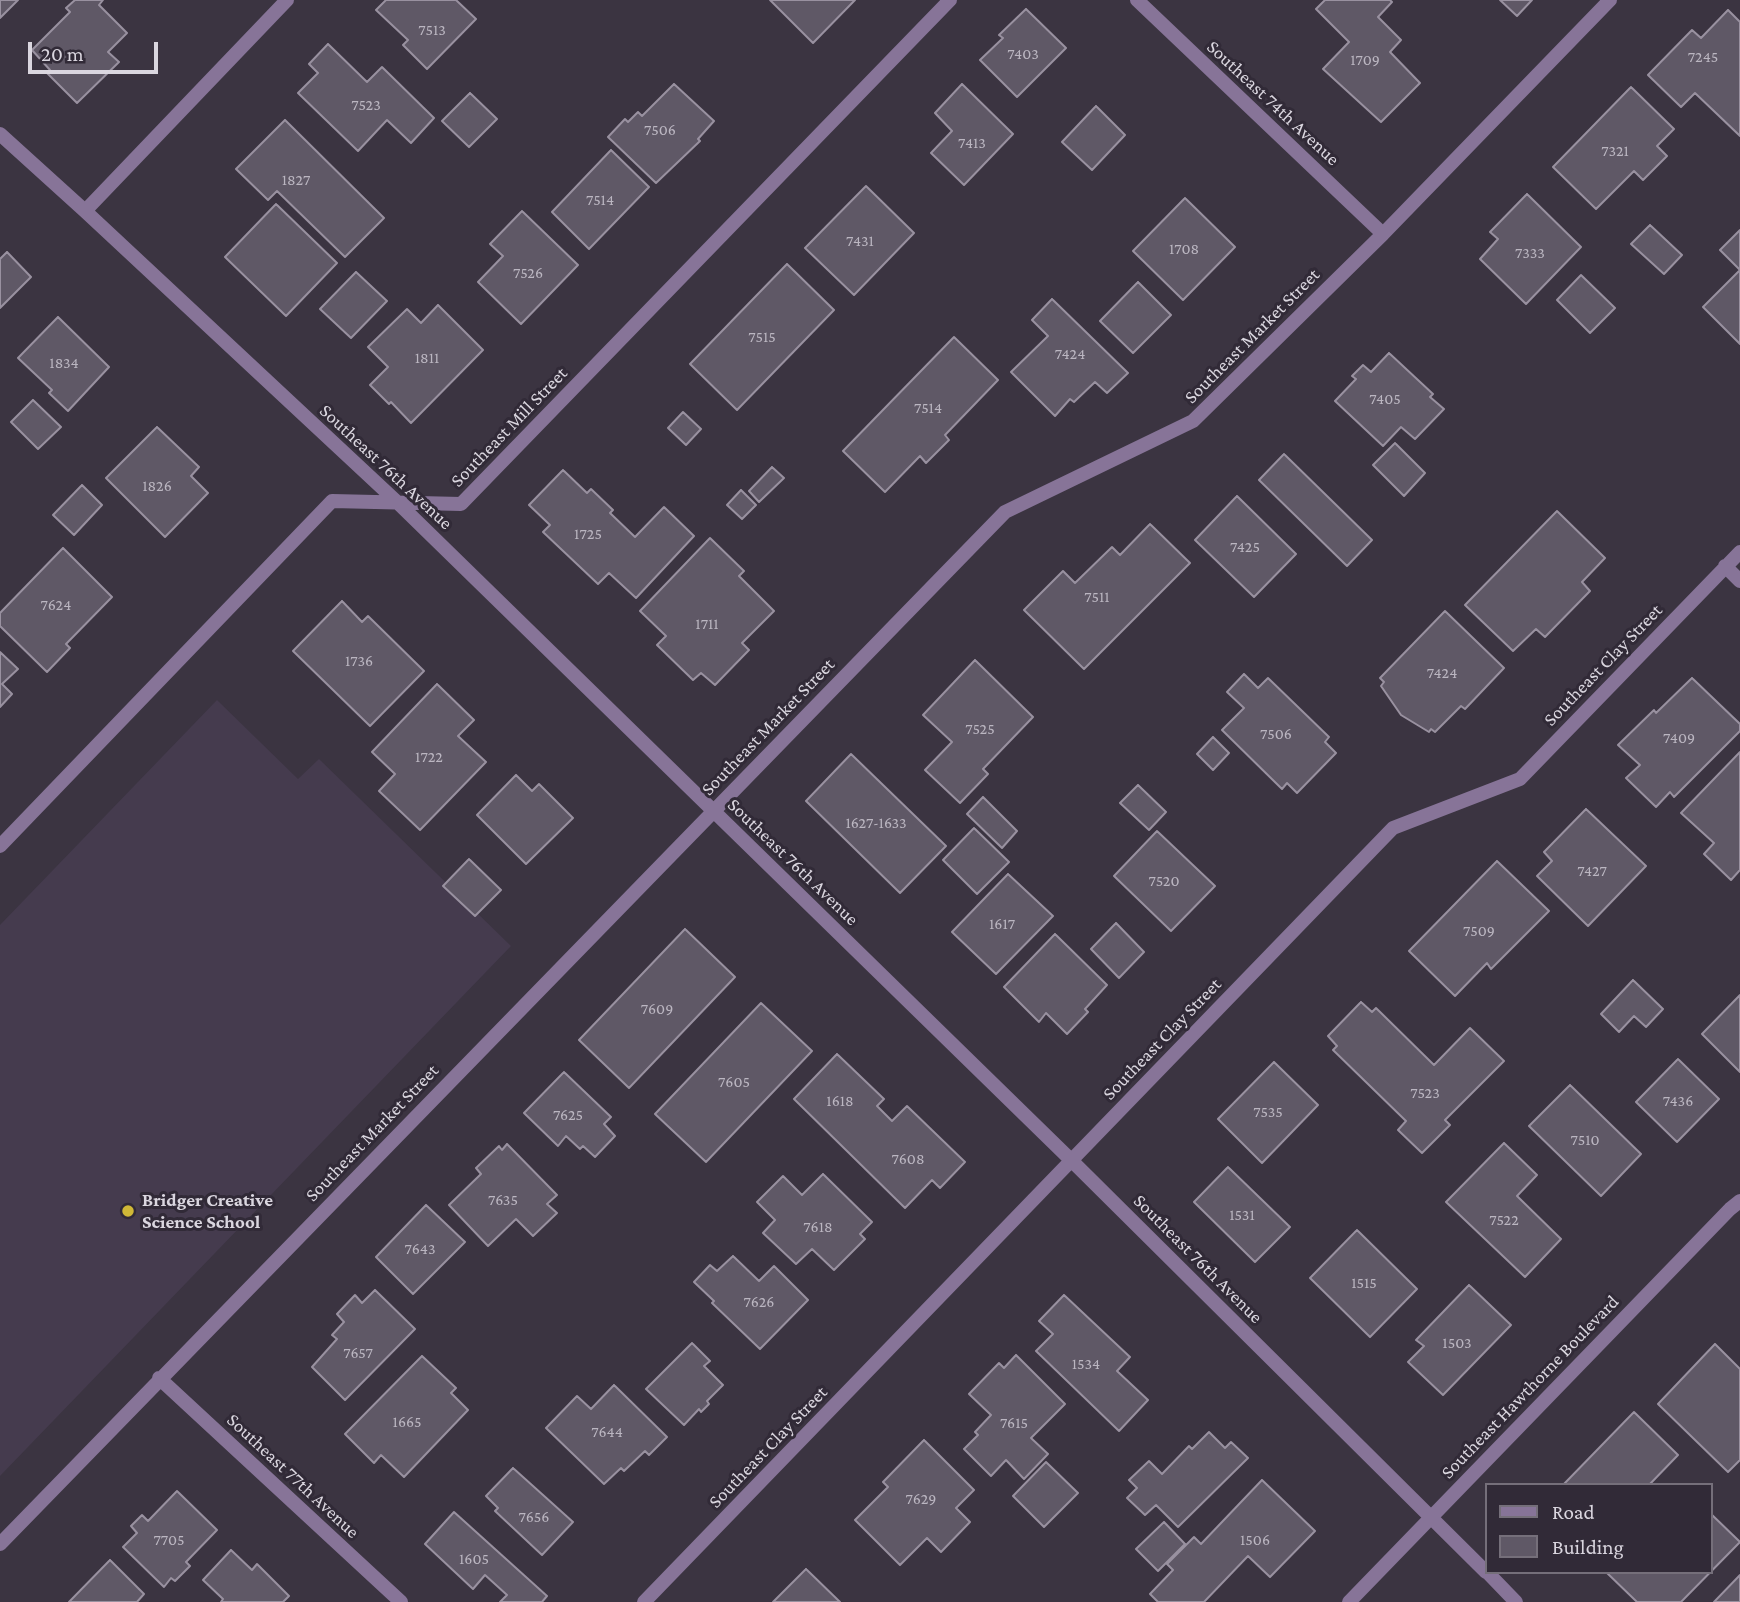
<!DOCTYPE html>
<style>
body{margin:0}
#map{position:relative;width:1740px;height:1602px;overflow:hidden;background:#3b3441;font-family:"Crimson Pro",serif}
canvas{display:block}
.legend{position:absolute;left:1485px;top:1483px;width:228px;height:91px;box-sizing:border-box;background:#312a37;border:2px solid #756f7a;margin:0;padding:9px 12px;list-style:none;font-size:21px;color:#dad6df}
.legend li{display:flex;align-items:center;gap:14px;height:35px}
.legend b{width:35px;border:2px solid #756f7a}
.scale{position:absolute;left:28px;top:42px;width:130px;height:32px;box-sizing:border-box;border:4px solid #dad6df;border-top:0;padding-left:9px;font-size:21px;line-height:24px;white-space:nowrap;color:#dad6df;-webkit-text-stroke:5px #312a37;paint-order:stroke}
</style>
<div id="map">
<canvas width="1740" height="1602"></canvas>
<ul class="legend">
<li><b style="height:9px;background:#877498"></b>Road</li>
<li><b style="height:19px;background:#5f5866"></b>Building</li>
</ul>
<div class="scale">20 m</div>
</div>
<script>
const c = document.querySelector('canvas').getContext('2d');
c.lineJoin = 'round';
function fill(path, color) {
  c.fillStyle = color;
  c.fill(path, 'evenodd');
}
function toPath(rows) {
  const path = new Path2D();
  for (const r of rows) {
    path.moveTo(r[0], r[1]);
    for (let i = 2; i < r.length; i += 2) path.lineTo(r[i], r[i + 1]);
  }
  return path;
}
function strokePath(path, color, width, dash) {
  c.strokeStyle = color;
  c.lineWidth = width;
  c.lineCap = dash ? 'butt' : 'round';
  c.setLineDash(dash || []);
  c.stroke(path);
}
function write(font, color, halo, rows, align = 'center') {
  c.font = font + ' "Crimson Pro",serif';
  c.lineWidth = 6;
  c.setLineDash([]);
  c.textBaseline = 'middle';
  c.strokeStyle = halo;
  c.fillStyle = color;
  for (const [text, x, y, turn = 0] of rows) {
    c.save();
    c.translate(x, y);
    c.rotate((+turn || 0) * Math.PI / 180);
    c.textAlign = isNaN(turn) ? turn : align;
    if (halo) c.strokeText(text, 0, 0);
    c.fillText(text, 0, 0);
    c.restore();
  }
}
const built = toPath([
 [217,700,298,779,319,759,511,946,0,1476,0,925]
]);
const building = toPath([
 [0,0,18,0,0,18,0,0],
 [75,0,103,0,99,5,127,33,108,52,119,62,77,103,47,73,50,70,32,50,70,12,66,8,75,0],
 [386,0,456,0,476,19,427,69,403,45,408,40,376,10,386,0],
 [770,0,855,0,813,43,770,0],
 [1325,0,1390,0,1392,2,1378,17,1401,40,1390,52,1420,83,1381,122,1323,69,1349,42,1316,9,1325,0],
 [1500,0,1532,0,1517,16,1500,0],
 [1026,9,1066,48,1017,97,980,60,1003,38,999,35,1026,9],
 [1728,10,1740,22,1740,136,1695,93,1681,107,1648,75,1692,30,1701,38,1728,10],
 [328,44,367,82,382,67,434,118,411,143,387,120,358,151,298,93,318,73,309,64,328,44],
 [674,84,714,121,698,139,700,141,656,183,608,137,625,119,628,122,638,112,642,116,674,84],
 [962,84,1013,134,964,185,931,153,952,131,935,113,962,84],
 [1631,87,1674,129,1657,146,1667,156,1643,180,1634,171,1596,209,1553,167,1631,87],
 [470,93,497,119,469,147,442,121,470,93],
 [1096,106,1125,135,1092,170,1062,142,1096,106],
 [285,120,384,218,345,257,277,191,268,200,236,169,285,120],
 [611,150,649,187,589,249,552,212,611,150],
 [866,186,914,233,854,295,805,248,866,186],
 [1527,194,1581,247,1526,304,1480,259,1498,239,1490,232,1527,194],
 [1185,198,1235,247,1183,300,1133,251,1185,198],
 [276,204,337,263,286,316,225,257,276,204],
 [522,211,578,265,521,324,478,282,503,256,490,244,522,211],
 [1650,225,1682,255,1664,274,1631,244,1650,225],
 [1740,230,1740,344,1703,307,1740,270,1720,250,1740,230],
 [7,252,31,277,0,308,0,259,7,252],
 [787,264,834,310,737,410,690,364,787,264],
 [356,272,387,301,351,338,320,309,356,272],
 [1581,275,1615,308,1590,333,1557,300,1581,275],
 [1138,282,1171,315,1133,353,1100,321,1138,282],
 [1052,299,1128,373,1107,393,1095,382,1074,402,1070,399,1055,416,1011,372,1048,336,1032,320,1052,299],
 [438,305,483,350,411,423,391,402,389,404,370,385,388,367,368,347,407,309,421,323,438,305],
 [58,317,109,367,68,411,49,393,52,390,18,358,58,317],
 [954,337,998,380,945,435,949,440,926,463,920,456,885,492,843,451,954,337],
 [1389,353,1433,394,1430,397,1444,409,1415,439,1401,427,1383,446,1335,401,1356,379,1352,376,1363,365,1371,372,1389,353],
 [33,400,61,427,38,449,11,422,33,400],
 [683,412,701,429,686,445,668,428,683,412],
 [157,427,199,467,191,476,208,493,165,537,106,478,157,427],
 [1395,443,1425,473,1404,496,1373,465,1395,443],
 [1284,454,1372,540,1347,566,1259,480,1284,454],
 [772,467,784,478,759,502,749,491,772,467],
 [563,470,587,493,591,489,613,510,610,513,635,537,664,507,694,536,636,598,609,573,598,584,543,532,550,525,529,505,563,470],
 [82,485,102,505,74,535,53,515,82,485],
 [741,490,756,505,742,519,727,505,741,490],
 [1237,496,1296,554,1254,597,1195,540,1237,496],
 [1557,511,1605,558,1582,582,1590,591,1545,637,1536,629,1513,651,1465,605,1557,511],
 [1150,524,1190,563,1084,669,1024,610,1063,571,1075,583,1112,547,1120,555,1150,524],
 [710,538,744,571,739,576,774,611,742,643,749,650,715,685,701,673,693,680,657,645,666,636,640,611,710,538],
 [63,548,112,597,66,644,70,648,47,672,0,626,0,613,63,548],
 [342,601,362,622,368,616,424,671,370,726,293,651,342,601],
 [1445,611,1504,668,1465,709,1461,706,1435,732,1431,729,1429,732,1401,715,1381,686,1384,682,1380,678,1445,611],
 [0,652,18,669,2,684,12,694,0,707,0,652],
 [975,660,1033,717,983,769,988,774,960,803,925,770,952,742,923,715,975,660],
 [1244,674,1258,688,1268,678,1329,737,1325,742,1336,753,1297,793,1287,783,1282,789,1222,730,1244,708,1227,692,1244,674],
 [1692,678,1740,724,1740,731,1674,797,1670,792,1656,807,1626,778,1640,765,1618,745,1654,710,1656,713,1692,678],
 [437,684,474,720,458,736,486,762,420,830,379,791,395,774,372,752,437,684],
 [1213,737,1229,753,1213,770,1197,754,1213,737],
 [1740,752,1740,870,1731,880,1704,854,1714,843,1681,813,1740,752],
 [851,754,946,846,900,893,806,801,851,754],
 [516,775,532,791,539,784,573,818,526,864,477,815,516,775],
 [1138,785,1166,812,1149,830,1120,803,1138,785],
 [983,797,1017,831,1002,848,967,814,983,797],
 [1586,809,1646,866,1588,926,1537,876,1552,861,1544,852,1586,809],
 [974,828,1009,862,977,894,943,860,974,828],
 [1157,831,1215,886,1171,931,1114,876,1157,831],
 [469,859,501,890,475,916,443,886,469,859],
 [1497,861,1549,911,1491,969,1487,963,1455,996,1409,951,1497,861],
 [1008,874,1053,916,996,974,952,932,1008,874],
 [1116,923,1144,952,1119,978,1091,949,1116,923],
 [685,929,735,977,629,1088,579,1040,685,929],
 [1055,934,1107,985,1085,1009,1088,1012,1067,1034,1046,1013,1039,1022,1004,987,1055,934],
 [1633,980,1663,1009,1646,1027,1634,1016,1619,1032,1601,1014,1633,980],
 [1740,995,1740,1072,1702,1034,1740,995],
 [1361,1002,1372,1012,1376,1008,1434,1065,1470,1028,1504,1061,1445,1120,1450,1125,1422,1153,1398,1130,1406,1121,1333,1050,1337,1046,1328,1036,1361,1002],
 [761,1003,812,1051,706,1162,655,1114,761,1003],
 [837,1054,884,1099,877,1106,892,1121,907,1106,965,1162,940,1188,932,1180,905,1208,794,1099,837,1054],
 [1678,1059,1719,1099,1677,1142,1636,1102,1678,1059],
 [1274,1062,1318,1105,1262,1163,1218,1119,1274,1062],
 [564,1072,611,1117,604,1124,615,1136,595,1157,583,1146,580,1149,566,1136,558,1146,524,1113,564,1072],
 [1570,1085,1641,1154,1601,1196,1529,1126,1570,1085],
 [1504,1143,1537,1175,1517,1196,1561,1239,1525,1277,1446,1202,1504,1143],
 [507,1144,557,1195,547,1204,557,1213,533,1236,516,1219,488,1246,449,1205,481,1174,476,1168,499,1146,502,1150,507,1144],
 [1228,1167,1290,1227,1255,1262,1194,1202,1228,1167],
 [823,1174,872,1222,860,1234,865,1239,834,1270,812,1249,796,1264,763,1233,775,1220,757,1202,783,1176,802,1195,823,1174],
 [426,1205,465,1242,413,1294,376,1257,426,1205],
 [1357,1230,1417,1289,1370,1337,1310,1278,1357,1230],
 [733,1256,759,1281,774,1266,808,1300,760,1349,712,1303,714,1301,694,1282,710,1265,717,1271,733,1256],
 [1469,1285,1511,1325,1443,1395,1408,1362,1424,1346,1416,1340,1469,1285],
 [375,1290,415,1329,345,1400,312,1367,337,1339,332,1335,344,1322,337,1314,355,1295,362,1303,375,1290],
 [1064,1295,1130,1357,1117,1371,1148,1400,1119,1431,1036,1351,1053,1334,1039,1321,1064,1295],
 [692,1343,710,1361,704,1366,723,1385,707,1401,709,1404,701,1412,699,1409,684,1425,646,1389,692,1343],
 [1715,1344,1740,1369,1740,1460,1728,1472,1658,1404,1715,1344],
 [1016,1355,1065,1404,1031,1438,1048,1454,1024,1479,1006,1460,991,1476,964,1449,978,1435,975,1432,991,1415,969,1394,999,1363,1004,1368,1016,1355],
 [422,1356,456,1388,451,1393,468,1410,404,1477,381,1455,374,1463,345,1434,422,1356],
 [614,1385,667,1437,649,1455,645,1451,624,1471,621,1468,604,1484,546,1428,577,1396,591,1409,614,1385],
 [1634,1412,1678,1455,1649,1485,1563,1485,1634,1412],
 [1209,1432,1225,1448,1231,1442,1248,1458,1178,1527,1156,1505,1145,1515,1127,1498,1137,1488,1129,1480,1149,1461,1162,1474,1189,1446,1192,1449,1209,1432],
 [924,1440,974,1490,956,1508,970,1522,941,1552,927,1538,900,1565,855,1520,888,1487,883,1482,924,1440],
 [1046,1462,1078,1493,1044,1527,1013,1496,1046,1462],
 [513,1468,573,1522,542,1555,495,1511,498,1508,486,1496,513,1468],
 [1262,1480,1315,1531,1270,1577,1248,1556,1204,1602,1158,1602,1150,1594,1173,1570,1167,1564,1194,1537,1201,1544,1262,1480],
 [177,1491,217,1530,186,1562,190,1566,175,1581,171,1578,164,1587,123,1547,137,1533,131,1526,142,1515,148,1521,177,1491],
 [454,1512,547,1596,542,1602,500,1602,507,1595,485,1575,473,1589,425,1544,454,1512],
 [1710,1513,1740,1542,1681,1602,1637,1602,1606,1572,1710,1572,1710,1513],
 [1164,1522,1185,1544,1158,1571,1136,1549,1164,1522],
 [231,1550,252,1570,257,1564,289,1596,283,1602,221,1602,223,1599,203,1580,231,1550],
 [110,1560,144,1594,137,1602,69,1602,110,1560],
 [806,1569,840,1602,773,1602,806,1569],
 [1740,1575,1740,1602,1714,1602,1740,1575]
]);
const street = toPath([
 [1137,0,1383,234],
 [0,134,85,211,396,501,1072,1161,1486,1572],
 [85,211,287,0],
 [1725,566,1740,581],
 [0,846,332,501,461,504,950,0],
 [159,1378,401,1602],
 [0,1544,1005,512,1193,421,1383,234,1610,0],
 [1487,1572,1516,1602],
 [644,1602,1393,828,1520,779,1740,552],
 [1349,1602,1730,1209,1740,1201]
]);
const markers = [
 [128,1211,7,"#d0b837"]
];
const numberNames = [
 ["7513",432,30],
 ["7403",1023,54],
 ["7245",1703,57],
 ["1709",1365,60],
 ["7523",366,105],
 ["7506",660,130],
 ["7413",972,143],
 ["7321",1615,151],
 ["1827",296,180],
 ["7514",600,200],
 ["7431",860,241],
 ["1708",1184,249],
 ["7333",1530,253],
 ["7526",528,273],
 ["7515",762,337],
 ["7424",1070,354],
 ["1811",427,358],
 ["1834",64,363],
 ["7405",1385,399],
 ["7514",928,408],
 ["1826",157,486],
 ["1725",588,534],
 ["7425",1245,547],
 ["7511",1097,597],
 ["7624",56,605],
 ["1711",707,624],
 ["1736",359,661],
 ["7424",1442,673],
 ["7525",980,729],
 ["7506",1276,734],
 ["7409",1679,738],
 ["1722",429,757],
 ["1627-1633",876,823],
 ["7427",1592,871],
 ["7520",1164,881],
 ["1617",1002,924],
 ["7509",1479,931],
 ["7609",657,1009],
 ["7605",734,1082],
 ["7523",1425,1093],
 ["1618",840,1101],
 ["7436",1678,1101],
 ["7535",1268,1112],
 ["7625",568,1115],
 ["7510",1585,1140],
 ["7608",908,1159],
 ["7635",503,1200],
 ["1531",1242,1215],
 ["7522",1504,1220],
 ["7618",818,1227],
 ["7643",420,1249],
 ["1515",1364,1283],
 ["7626",759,1302],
 ["1503",1457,1343],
 ["7657",358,1353],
 ["1534",1086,1364],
 ["1665",407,1422],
 ["7615",1014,1423],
 ["7644",607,1432],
 ["7629",921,1499],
 ["7656",534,1517],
 ["7705",169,1540],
 ["1506",1255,1540],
 ["1605",474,1559]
];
const streetNames = [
 ["Southeast 74th Avenue",1273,103,43],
 ["Southeast Market Street",1252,336,-45],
 ["Southeast Mill Street",509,427,-46],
 ["Southeast 76th Avenue",386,467,43],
 ["Southeast Clay Street",1603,665,-46],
 ["Southeast Market Street",768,727,-46],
 ["Southeast 76th Avenue",793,862,44],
 ["Southeast Clay Street",1162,1039,-46],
 ["Southeast Market Street",372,1133,-46],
 ["Southeast 76th Avenue",1198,1259,45],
 ["Southeast Hawthorne Boulevard",1530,1387,-46],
 ["Southeast Clay Street",768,1447,-46],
 ["Southeast 77th Avenue",293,1476,43]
];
const poiNames = [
 ["Bridger Creative",142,1200],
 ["Science School",142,1222]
];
fill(built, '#453b4e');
fill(building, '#5f5866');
strokePath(building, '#9991a0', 2);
strokePath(street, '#877498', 14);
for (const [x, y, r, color] of markers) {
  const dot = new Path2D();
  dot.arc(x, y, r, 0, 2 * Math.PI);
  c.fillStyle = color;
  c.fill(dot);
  strokePath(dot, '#312a37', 2.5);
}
write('16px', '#bbb6c1', null, numberNames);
write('19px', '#dad6df', '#312a37', streetNames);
write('bold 19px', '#dad6df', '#312a37', poiNames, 'left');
</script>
